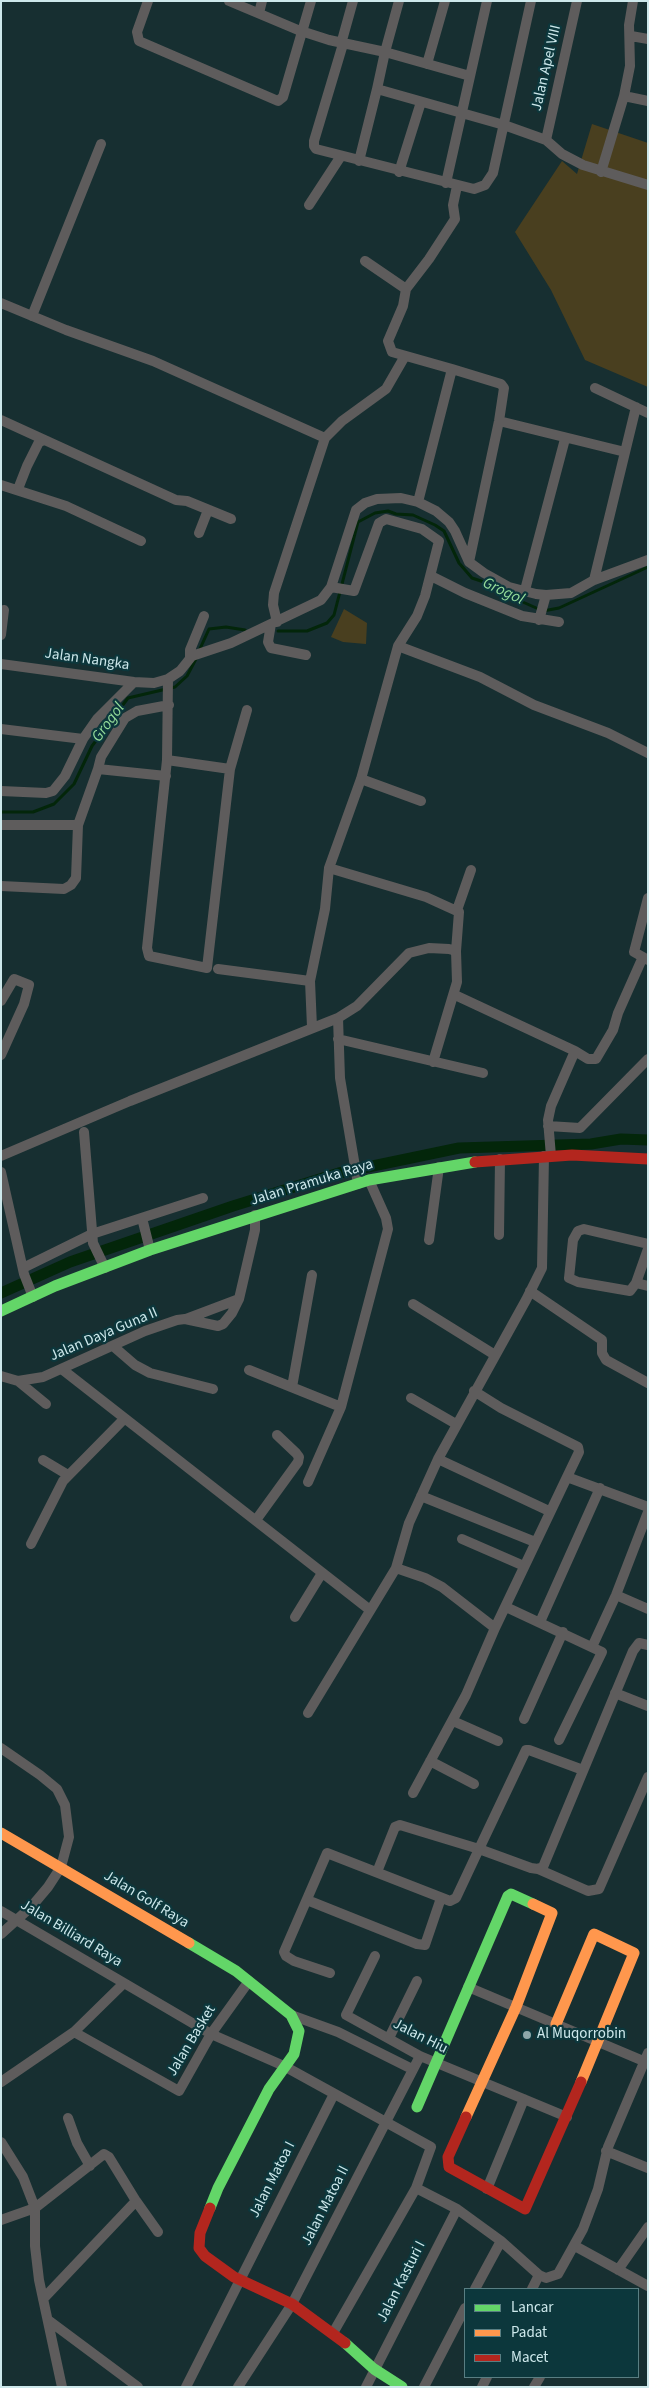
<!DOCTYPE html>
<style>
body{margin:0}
#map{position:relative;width:649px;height:2388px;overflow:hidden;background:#172f31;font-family:"Source Sans 3",sans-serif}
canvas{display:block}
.frame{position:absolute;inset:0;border:2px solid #cde8eb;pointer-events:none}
.legend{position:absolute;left:464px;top:2288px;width:175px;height:90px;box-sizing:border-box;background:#0c373c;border:1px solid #597e82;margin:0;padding:6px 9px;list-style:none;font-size:15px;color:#cde8eb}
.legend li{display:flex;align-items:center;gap:10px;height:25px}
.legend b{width:25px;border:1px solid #597e82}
</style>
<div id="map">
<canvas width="649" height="2388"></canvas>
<div class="frame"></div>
<ul class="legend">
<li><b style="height:6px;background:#63d668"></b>Lancar</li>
<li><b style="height:6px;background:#ff974d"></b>Padat</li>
<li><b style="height:6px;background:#b3261e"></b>Macet</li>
</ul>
</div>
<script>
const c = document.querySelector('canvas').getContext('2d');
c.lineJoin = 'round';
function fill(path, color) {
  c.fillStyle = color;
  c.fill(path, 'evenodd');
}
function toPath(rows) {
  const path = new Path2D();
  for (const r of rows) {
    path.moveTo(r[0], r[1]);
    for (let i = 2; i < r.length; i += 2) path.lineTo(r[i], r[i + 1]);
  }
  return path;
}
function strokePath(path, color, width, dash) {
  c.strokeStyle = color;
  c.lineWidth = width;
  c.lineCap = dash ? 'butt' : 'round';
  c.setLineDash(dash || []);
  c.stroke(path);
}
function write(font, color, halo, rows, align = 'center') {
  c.font = font + ' "Source Sans 3",sans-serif';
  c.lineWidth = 4.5;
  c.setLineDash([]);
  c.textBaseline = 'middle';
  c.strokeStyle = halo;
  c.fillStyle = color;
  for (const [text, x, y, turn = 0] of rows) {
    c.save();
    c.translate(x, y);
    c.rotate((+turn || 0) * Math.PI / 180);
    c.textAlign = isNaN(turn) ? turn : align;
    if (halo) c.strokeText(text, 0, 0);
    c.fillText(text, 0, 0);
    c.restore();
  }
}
const green = toPath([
 [592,124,648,143,648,387,585,360,551,290,515,232,562,161,577,174],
 [344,609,367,623,366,644,343,642,331,637]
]);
const stream = toPath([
 [278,631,307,631,327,623,334,615,358,522,375,513,388,511,396,514,413,515,435,525,444,531,459,563,472,578,493,585,507,595,543,611,559,608,648,567],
 [199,651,209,629,226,627,245,630],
 [1,812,33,812,54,804,74,784,92,746,128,698,175,687,187,676,197,657]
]);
const canal = toPath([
 [1,1293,70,1262,233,1206,339,1173,459,1148,591,1144,621,1139,648,1140]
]);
const street = toPath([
 [148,1,137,32,139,41,278,101,283,97,311,1],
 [229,1,298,30,329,40,385,52,377,89,504,125,546,140,562,154,583,165,648,185],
 [399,1,385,52,470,76],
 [259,13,262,1],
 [631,36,648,39],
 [341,44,353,1],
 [343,44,314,141,314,146,316,149,474,189,485,185,493,173,531,1],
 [427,64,445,1],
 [624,96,648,101],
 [546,140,577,1],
 [359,161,377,89],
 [399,172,421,102],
 [601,172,624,96,630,66,629,25,633,1],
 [446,183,487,1],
 [309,205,341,156],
 [365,261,406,289],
 [1,303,66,330,153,361,325,438],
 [32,316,101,144],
 [452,369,392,352,388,341,403,306,406,289,429,259,455,219,453,205,457,186],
 [595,388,648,413],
 [1,420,176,500,187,501,231,519],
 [499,421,625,452],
 [1,485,66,506,141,541],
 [18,489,27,466,39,442,44,440],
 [418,502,452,369,501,384,504,388,499,421,469,562],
 [199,533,208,510],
 [431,576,465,593,522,616,559,622],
 [594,580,636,407],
 [525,590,565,439],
 [539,620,546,595],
 [277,622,273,605,274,593,325,438,342,421,386,389,405,356],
 [271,624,268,642,271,648,306,655],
 [1,635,4,610],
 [398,646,480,677,534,705,608,733,648,753],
 [190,658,190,650,204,616],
 [1,664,134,682,154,683,168,679,180,671,192,656,231,643,321,600,331,587,356,510,365,503,377,499,401,498,418,502,436,511,449,522,455,531,469,562,484,573,509,587,536,594,546,595,571,593,594,580,648,560],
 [168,679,167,760,147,948,149,956,207,968,230,769,247,710],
 [1,729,83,739],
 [167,760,230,769],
 [98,769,101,757,125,718,137,711,169,705],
 [361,779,421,801],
 [1,791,46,793,53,791,65,776,83,739,97,719,134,682],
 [1,825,78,825],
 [329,868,426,897,459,912,456,951,457,982,433,1062],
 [1,886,64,889,71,885,76,878,78,825,98,769,166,776],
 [648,898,634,952,648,960],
 [457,910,471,870],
 [218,969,310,981],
 [455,995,575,1051,551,1106,548,1120,551,1156],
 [1,1001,14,979,29,985,24,1004,1,1055],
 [338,1018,340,1078,358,1184],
 [312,1027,310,981,325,909,329,868,361,779,398,646,417,616,425,596,439,541,422,529,386,519,379,523,354,591,331,587],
 [338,1039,483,1073],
 [575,1051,588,1059,596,1059,613,1030,618,1013,642,959],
 [548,1126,580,1128,648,1059],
 [84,1132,93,1243,105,1268],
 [1,1156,130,1101,338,1018,357,1006,409,953,429,948,449,949,456,951],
 [1,1172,24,1274,33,1297],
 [142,1218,150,1250],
 [499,1235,500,1159],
 [429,1240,439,1167],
 [648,1244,584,1229,578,1231,573,1240,569,1278,578,1282,630,1291,636,1283,648,1249],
 [23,1268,92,1234,203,1198],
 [636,1283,648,1286],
 [530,1291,602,1340,602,1353,606,1360,648,1383],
 [413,1304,495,1355],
 [186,1319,239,1299],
 [113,1346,135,1365,150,1373,213,1389],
 [63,1370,370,1610],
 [249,1370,341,1407],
 [1,1376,18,1381,43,1377,145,1331,177,1320,185,1319,218,1326,223,1324,232,1313,239,1299,255,1230,255,1215],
 [18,1381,46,1404],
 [292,1387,312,1275],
 [474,1391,501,1408,578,1447,579,1452,567,1477],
 [411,1398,456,1424],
 [438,1459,549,1511],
 [43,1460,68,1475],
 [308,1482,341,1407,388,1229,386,1218,369,1180],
 [421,1496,535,1542],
 [256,1520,298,1462,299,1457,296,1453,277,1435],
 [462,1539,524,1566],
 [31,1544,63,1481,124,1419],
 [396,1568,425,1578,442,1587,495,1628],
 [616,1595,648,1609],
 [506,1607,602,1652,559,1740],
 [295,1617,322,1573],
 [540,1622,600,1488],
 [592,1647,616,1595,648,1512],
 [615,1693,648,1706],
 [308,1713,396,1568,409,1523,438,1459,526,1300,542,1268,544,1156],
 [524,1719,563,1632],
 [453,1721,498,1741],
 [1,1748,40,1775,57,1789,65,1805,69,1837,61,1867,48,1887,32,1906,1,1934],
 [430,1761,474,1784],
 [413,1793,466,1695,495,1628,567,1477,648,1507],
 [538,1869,588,1891,599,1889,648,1777],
 [377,1872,395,1827,400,1825,479,1849,526,1750,529,1750,583,1770],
 [307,1900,417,1944,425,1945,441,1898],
 [1,1911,124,1983],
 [375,1956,346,2015,420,2056,567,2117],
 [330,1973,294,1961,286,1956,284,1952,327,1853,450,1901,456,1898,479,1849,531,1868,538,1869,543,1867,633,1651,639,1643,648,1645],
 [468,1987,648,2063],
 [291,2015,338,2032,412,2069],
 [74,2032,179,2091,211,2034,249,1981],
 [389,2038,417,1981],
 [1,2082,74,2032,124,1983,211,2034,284,2066,431,2147,416,2188,333,2333],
 [68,2118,77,2143,90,2166],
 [1,2142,23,2177,35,2208,35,2246,39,2280,62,2387],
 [606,2151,648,2168],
 [416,2188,457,2209,501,2241,539,2275,532,2289],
 [487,2189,524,2099],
 [136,2201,158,2232],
 [1,2220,35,2208,104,2154,109,2157,136,2201,43,2299],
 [575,2246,648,2286],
 [618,2270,648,2227],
 [539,2275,546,2278,558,2274,583,2229,598,2189,608,2147,648,2053],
 [475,2289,501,2241],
 [48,2320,138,2387],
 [186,2387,334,2094],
 [238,2387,292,2304,420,2056],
 [366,2387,457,2209],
 [424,2387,465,2308],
 [482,2387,487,2377],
 [534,2387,540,2377]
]);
const fast = toPath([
 [1,1311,55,1286,150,1250,369,1180,475,1162],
 [189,1943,236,1971,291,2015,299,2031,294,2054,269,2089,218,2188,210,2208],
 [417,2107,508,1896,511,1894,533,1904],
 [345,2343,374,2369,402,2387]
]);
const slow = toPath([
 [1,1833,189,1943],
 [556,2024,594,1934,634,1953,581,2082],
 [466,2117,516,2007,552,1913,533,1904]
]);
const jam = toPath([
 [475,1162,572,1155,648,1159],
 [466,2117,448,2157,449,2167,525,2209,581,2082],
 [210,2208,200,2233,199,2248,205,2256,234,2277,292,2304,345,2343]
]);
const markers = [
 [527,2035,5,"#8da7aa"]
];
const streetNames = [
 ["Jalan Apel VIII",547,68,-77],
 ["Jalan Nangka",87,660,8],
 ["Jalan Pramuka Raya",312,1183,-17],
 ["Jalan Daya Guna II",104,1335,-23],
 ["Jalan Golf Raya",146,1900,31],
 ["Jalan Billiard Raya",71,1934,31],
 ["Jalan Hiu",420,2037,27],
 ["Jalan Basket",192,2041,-59],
 ["Jalan Matoa I",273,2180,-63],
 ["Jalan Matoa II",326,2206,-63],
 ["Jalan Kasturi I",402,2282,-63]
];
const poiNames = [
 ["Al Muqorrobin",537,2035]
];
const waterNames = [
 ["Grogol",503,592,25],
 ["Grogol",109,723,-54]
];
fill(green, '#493f1f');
strokePath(stream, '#03260a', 3);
strokePath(canal, '#03260a', 11);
strokePath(street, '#5e5c5c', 10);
strokePath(fast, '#63d668', 11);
strokePath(slow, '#ff974d', 11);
strokePath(jam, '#b3261e', 11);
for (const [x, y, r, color] of markers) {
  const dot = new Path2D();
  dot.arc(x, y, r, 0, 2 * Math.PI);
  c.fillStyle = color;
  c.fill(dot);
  strokePath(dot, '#0c373c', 2);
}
write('15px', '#cde8eb', '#0c373c', streetNames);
write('15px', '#cde8eb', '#0c373c', poiNames, 'left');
write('italic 16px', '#95dc9a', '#0c373c', waterNames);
</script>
